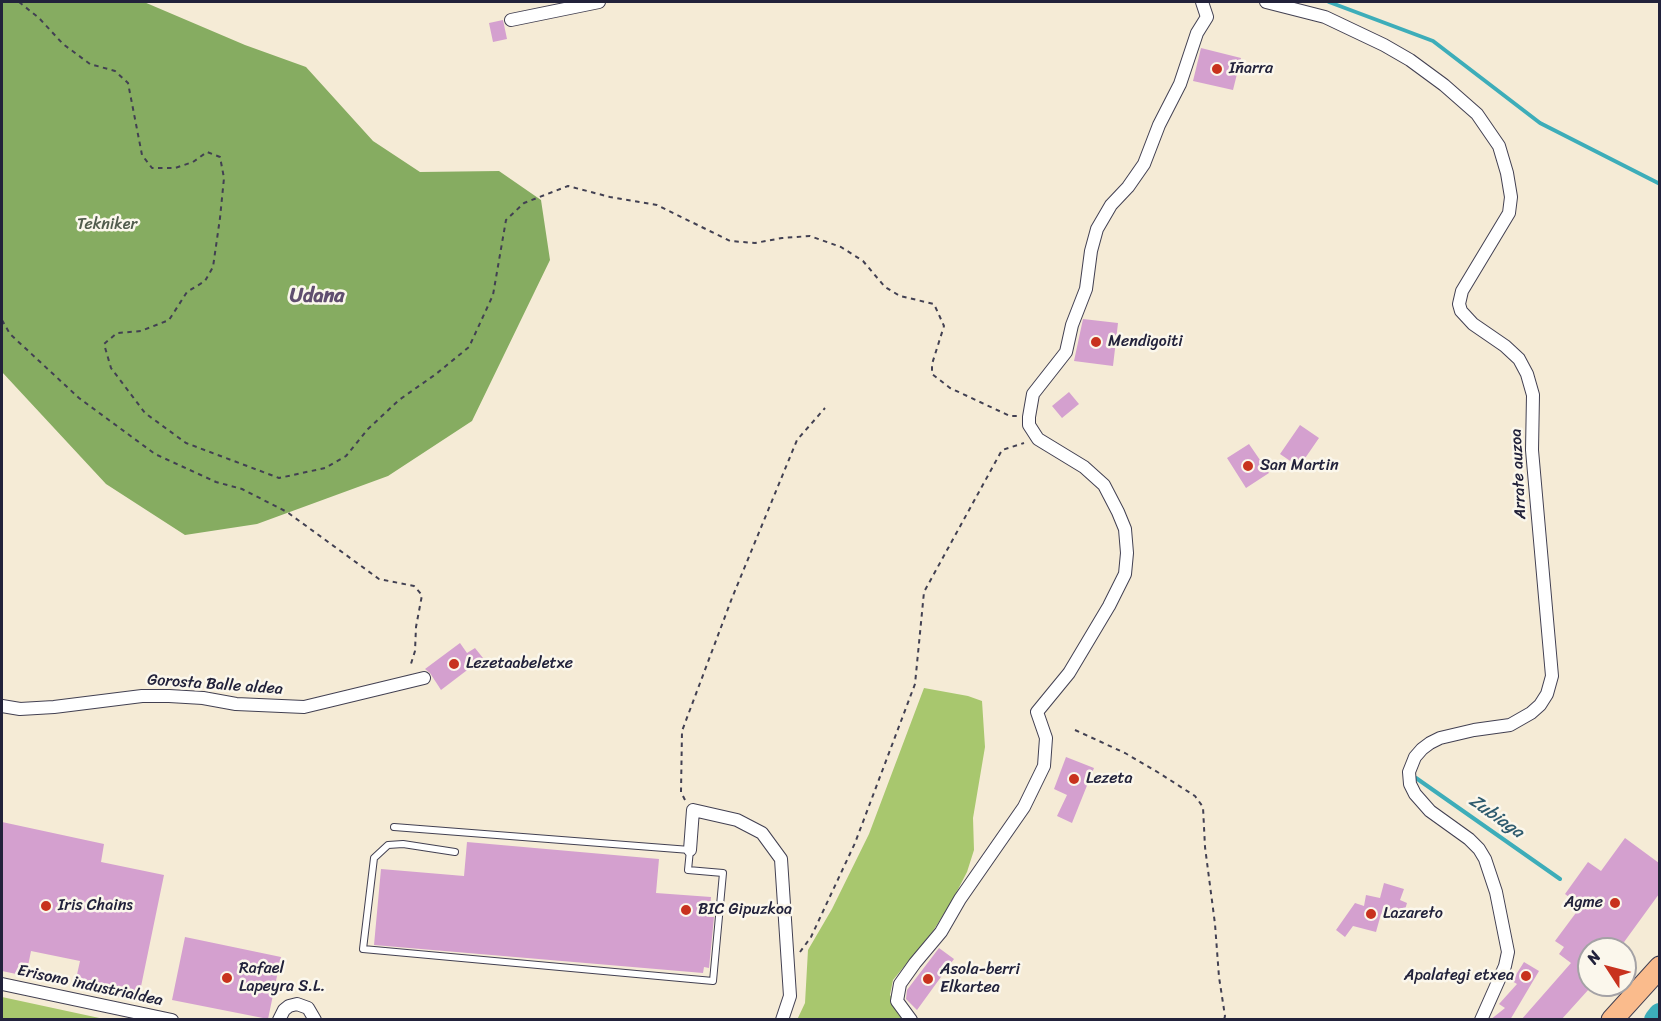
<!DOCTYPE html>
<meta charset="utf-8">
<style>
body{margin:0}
#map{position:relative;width:1661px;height:1021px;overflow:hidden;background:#f5ebd6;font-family:Sriracha,sans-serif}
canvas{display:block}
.frame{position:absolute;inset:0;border:3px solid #22223b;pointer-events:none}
.north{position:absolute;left:1577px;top:937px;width:60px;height:60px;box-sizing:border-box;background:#fbf7ec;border:2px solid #a4a2a5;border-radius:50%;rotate:306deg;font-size:16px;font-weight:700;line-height:24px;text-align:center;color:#22223b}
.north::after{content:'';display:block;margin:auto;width:21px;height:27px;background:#c8321e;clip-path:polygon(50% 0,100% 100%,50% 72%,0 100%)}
</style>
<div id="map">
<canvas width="1661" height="1021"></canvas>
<div class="frame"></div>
<div class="north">N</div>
</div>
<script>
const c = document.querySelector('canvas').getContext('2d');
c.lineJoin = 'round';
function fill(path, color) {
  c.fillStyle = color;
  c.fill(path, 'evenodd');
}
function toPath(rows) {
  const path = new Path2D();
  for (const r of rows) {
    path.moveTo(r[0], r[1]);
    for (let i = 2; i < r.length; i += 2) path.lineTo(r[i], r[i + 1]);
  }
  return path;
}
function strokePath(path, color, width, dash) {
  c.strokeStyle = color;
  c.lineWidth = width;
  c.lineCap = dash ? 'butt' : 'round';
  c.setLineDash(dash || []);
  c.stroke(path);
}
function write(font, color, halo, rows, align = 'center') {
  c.font = font + ' Sriracha,sans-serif';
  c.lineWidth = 5;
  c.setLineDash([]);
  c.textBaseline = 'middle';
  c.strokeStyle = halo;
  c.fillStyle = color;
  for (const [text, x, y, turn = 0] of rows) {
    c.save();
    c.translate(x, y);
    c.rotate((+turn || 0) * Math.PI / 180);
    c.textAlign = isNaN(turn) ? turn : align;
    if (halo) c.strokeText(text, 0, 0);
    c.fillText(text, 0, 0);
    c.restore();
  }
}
const green = toPath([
 [924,688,968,696,982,701,985,747,973,818,974,850,967,872,952,901,933,931,893,980,890,995,907,1019,797,1020,805,1003,808,950,832,909,869,834],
 [2,997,104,1019,2,1019]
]);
const forest = toPath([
 [2,2,144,2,245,45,306,67,373,141,420,172,499,171,541,200,550,260,472,421,388,476,257,524,185,535,106,484,2,372]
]);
const stream = toPath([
 [1329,2,1433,41,1540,123,1660,184],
 [1416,778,1560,879]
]);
const river = toPath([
 [1656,1020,1660,1015]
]);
const building = toPath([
 [503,20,507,39,493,42,489,23],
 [1201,48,1241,58,1233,90,1193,81],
 [1083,319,1118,323,1113,366,1074,361],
 [1069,392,1079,404,1062,418,1052,406],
 [1300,425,1319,438,1299,467,1280,454],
 [1249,444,1269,473,1246,488,1227,458],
 [460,643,467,653,475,648,483,658,441,690,430,673,425,669],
 [1066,757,1094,768,1072,823,1057,816,1067,795,1054,789],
 [2,822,104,844,101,862,164,875,138,1001,74,988,80,961,31,951,26,976,2,971],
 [1625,838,1659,863,1659,894,1619,949,1589,949,1589,989,1561,1020,1521,1020,1571,963,1559,954,1564,947,1555,941,1581,906,1565,894,1588,862,1601,871],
 [467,842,659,859,656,893,711,897,709,917,714,917,709,968,704,967,703,973,374,945,381,869,464,876],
 [1384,883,1404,889,1400,900,1407,903,1404,913,1397,911,1394,919,1381,914,1376,932,1353,926,1345,937,1336,930,1355,903,1364,906,1366,895,1380,898],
 [185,937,281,957,268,1019,172,1000],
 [939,948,954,959,917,1010,906,999,907,990],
 [1524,962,1539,971,1510,1020,1490,1020,1505,1008,1499,1004,1517,984,1512,981]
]);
const path = toPath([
 [19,2,39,18,63,44,90,64,115,71,128,83,142,155,152,168,175,168,193,162,207,152,220,157,224,178,220,218,213,267,205,281,187,292,169,320,141,331,117,333,104,344,111,368,145,413,186,443,279,478,325,468,346,456,368,429,399,400,436,374,469,347,493,295,506,220,524,203,568,186,610,197,657,205,730,241,755,243,782,238,810,236,841,247,863,261,885,287,900,296,934,304,944,326,932,364,932,374,950,388,1010,416,1017,416],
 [2,320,10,334,79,398,155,454,216,482,242,489,287,512,379,579,414,586,422,595,416,627,415,651,410,667],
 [1075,730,1125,753,1159,773,1195,796,1203,807,1205,847,1215,924,1219,977,1225,1016,1224,1020],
 [685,800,681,792,682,731,732,598,797,440,825,408],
 [800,952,811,937,855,843,915,684,924,592,1002,450,1024,443]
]);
const service = toPath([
 [394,827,690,850,688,870,723,873,713,981,363,949,374,858,388,845,403,844,455,852]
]);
const minor = toPath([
 [1266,2,1325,17,1384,45,1410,60,1444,85,1477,114,1499,146,1507,173,1511,197,1509,213,1462,291,1459,304,1461,311,1473,324,1505,346,1519,359,1527,374,1533,395,1532,450,1552,676,1547,694,1540,705,1531,713,1510,725,1474,730,1440,738,1430,743,1422,749,1415,757,1409,772,1410,784,1415,794,1430,811,1469,839,1479,849,1485,859,1496,892,1508,952,1505,966,1481,1020],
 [511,20,599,2],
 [2,706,20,709,54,707,142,696,169,696,203,698,236,704,304,707,424,678],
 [690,850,693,810,737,820,762,833,781,859,790,996,782,1020],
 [2,984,172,1020],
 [279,1020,284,1010,289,1006,297,1004,308,1008,315,1020],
 [911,1020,897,1001,900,984,915,963,941,932,960,899,1024,807,1044,766,1046,738,1037,712,1069,673,1109,606,1125,574,1127,553,1125,529,1118,512,1104,485,1084,467,1038,439,1029,425,1029,417,1033,394,1066,352,1072,325,1086,289,1091,251,1097,229,1111,205,1128,187,1144,164,1159,125,1180,84,1197,33,1207,17,1202,2]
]);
const trunk = toPath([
 [1612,1020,1660,967]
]);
const markers = [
 [1217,69,6,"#c8321e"],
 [1096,342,6,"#c8321e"],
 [1248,466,6,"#c8321e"],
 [454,664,6,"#c8321e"],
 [1074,779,6,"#c8321e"],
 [1615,903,6,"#c8321e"],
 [46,906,6,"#c8321e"],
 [686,910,6,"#c8321e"],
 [1371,914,6,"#c8321e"],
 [1526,976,6,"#c8321e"],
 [227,978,6,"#c8321e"],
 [928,979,6,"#c8321e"]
];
const poiNames = [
 ["Iñarra",1229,69],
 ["Mendigoiti",1108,342],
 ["San Martin",1260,466],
 ["Lezetaabeletxe",466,664],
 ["Lezeta",1086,779],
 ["Agme",1603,903,"right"],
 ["Iris Chains",58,906],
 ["BIC Gipuzkoa",698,910],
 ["Lazareto",1383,914],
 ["Rafael",239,969],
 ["Lapeyra S.L.",239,987],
 ["Asola-berri",940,970],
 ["Elkartea",940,988],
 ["Apalategi etxea",1514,976,"right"]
];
const parkNames = [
 ["Tekniker",107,225]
];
const streetNames = [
 ["Arrate auzoa",1519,474,-93],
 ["Gorosta Balle aldea",215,685,4],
 ["Erisono industrialdea",90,986,12]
];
const waterNames = [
 ["Zubiaga",1496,817,35]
];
const quarterNames = [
 ["Udana",317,297]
];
fill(green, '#a8c76e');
fill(forest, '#86ac61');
strokePath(stream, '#3dadb9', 4);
strokePath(river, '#3dadb9', 24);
fill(building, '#d4a0cf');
strokePath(service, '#424052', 8);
strokePath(minor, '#424052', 14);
strokePath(trunk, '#424052', 23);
strokePath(path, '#424052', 2, [4.5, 4.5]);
strokePath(service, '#fff', 6);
strokePath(minor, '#fff', 12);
strokePath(trunk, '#fabb8c', 21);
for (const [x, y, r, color] of markers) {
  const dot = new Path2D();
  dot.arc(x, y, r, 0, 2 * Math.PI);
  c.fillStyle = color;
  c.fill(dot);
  strokePath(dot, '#fbf7ec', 2);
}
write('16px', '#22223b', '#fbf7ec', poiNames, 'left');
write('16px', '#515c4d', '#fbf7ec', parkNames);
write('16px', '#22223b', '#fbf7ec', streetNames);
write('italic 18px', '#2d5a6d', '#fbf7ec', waterNames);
write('bold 20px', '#604e6f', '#fbf7ec', quarterNames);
</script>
